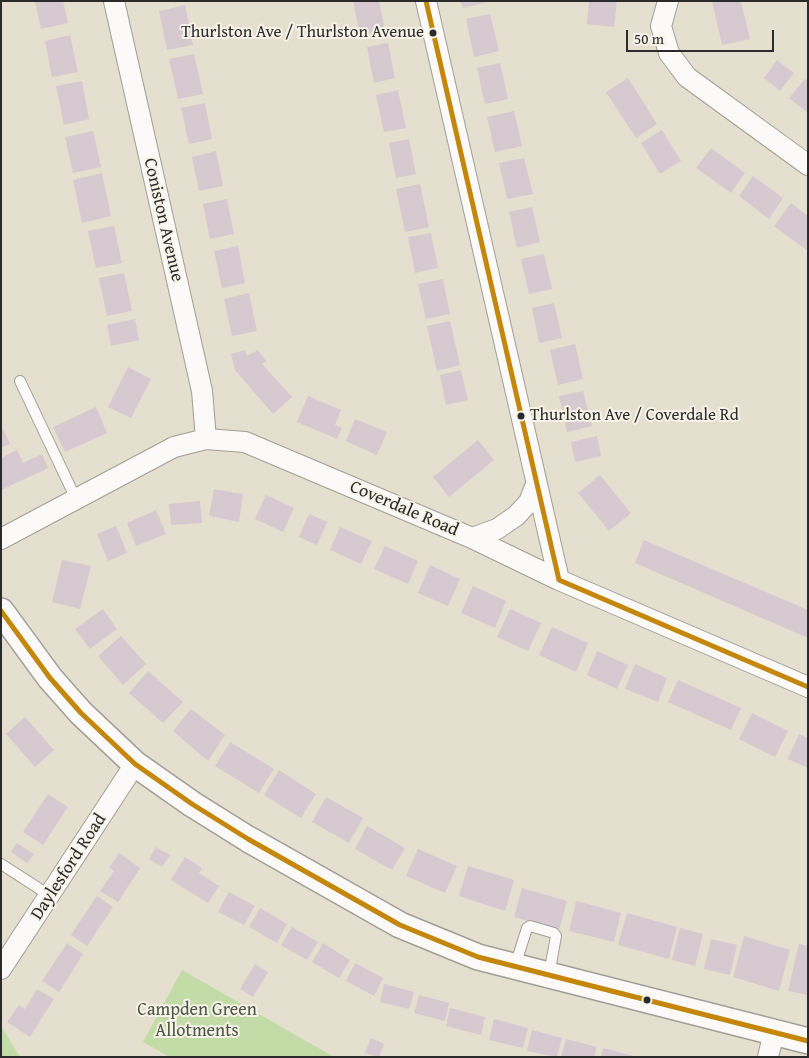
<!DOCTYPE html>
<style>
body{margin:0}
#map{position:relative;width:809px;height:1058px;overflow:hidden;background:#e5dfcf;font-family:"Gentium Book Plus",serif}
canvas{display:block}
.frame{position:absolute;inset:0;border:2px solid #2b2b2b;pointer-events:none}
.scale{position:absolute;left:626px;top:30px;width:148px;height:22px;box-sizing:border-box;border:2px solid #2b2b2b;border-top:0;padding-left:6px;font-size:15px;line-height:18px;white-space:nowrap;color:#2b2b2b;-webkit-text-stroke:4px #f7f3e8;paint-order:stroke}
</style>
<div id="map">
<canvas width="809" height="1058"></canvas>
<div class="frame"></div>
<div class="scale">50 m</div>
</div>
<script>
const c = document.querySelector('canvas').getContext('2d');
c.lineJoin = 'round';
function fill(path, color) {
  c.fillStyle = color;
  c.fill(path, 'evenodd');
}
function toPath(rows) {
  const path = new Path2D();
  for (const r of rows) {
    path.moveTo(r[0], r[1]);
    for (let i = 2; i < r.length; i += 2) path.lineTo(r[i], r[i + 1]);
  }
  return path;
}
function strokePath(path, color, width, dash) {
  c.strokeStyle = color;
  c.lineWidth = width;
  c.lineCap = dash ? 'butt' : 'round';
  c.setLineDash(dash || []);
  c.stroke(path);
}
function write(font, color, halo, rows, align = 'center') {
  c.font = font + ' "Gentium Book Plus",serif';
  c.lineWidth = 4;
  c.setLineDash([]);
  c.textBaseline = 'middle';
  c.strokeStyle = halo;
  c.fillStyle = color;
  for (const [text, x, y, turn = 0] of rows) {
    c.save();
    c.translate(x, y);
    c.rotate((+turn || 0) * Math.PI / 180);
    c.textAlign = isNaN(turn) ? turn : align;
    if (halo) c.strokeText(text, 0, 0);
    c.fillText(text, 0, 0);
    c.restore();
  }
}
const green = toPath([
 [182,970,334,1057,170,1057,143,1042],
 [1,1026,20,1057,1,1057]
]);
const building = toPath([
 [35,1,63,1,68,23,41,29],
 [353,1,379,1,385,30,360,35],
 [461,1,488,1,488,2,463,8],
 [589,1,617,1,614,27,587,24],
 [712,1,741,1,750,39,722,45],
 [185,5,193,45,167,50,159,11],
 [490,14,499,51,474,57,466,19],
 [70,35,78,72,52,77,45,41],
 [388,43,395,78,374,83,367,47],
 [194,54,203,94,178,99,169,59],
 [777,60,794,73,780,91,764,78],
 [500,63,508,99,485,104,477,68],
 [628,78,657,124,636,138,606,92],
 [805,79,808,81,808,113,789,98],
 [82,81,89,119,64,125,56,86],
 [398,90,406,128,384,132,376,95],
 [205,103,212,139,189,144,181,108],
 [514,111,522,146,495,152,487,117],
 [662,130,681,161,660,174,641,143],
 [93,131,101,167,73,173,65,137],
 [409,139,416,174,396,178,389,143],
 [711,148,745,173,731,193,696,168],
 [216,151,223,186,199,191,192,157],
 [524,158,533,194,507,199,499,163],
 [102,173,111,216,82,223,73,180],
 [753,176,783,198,769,219,739,196],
 [420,184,429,227,405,232,396,189],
 [227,199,234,234,210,239,203,204],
 [791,203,808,216,808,251,774,226],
 [532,207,540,242,517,248,509,212],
 [114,226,122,263,96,268,88,231],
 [431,233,438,268,415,273,408,237],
 [238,246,245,283,222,288,214,251],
 [544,254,552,289,529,294,521,259],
 [124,273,132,311,107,316,99,278],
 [443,279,450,314,426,319,418,284],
 [249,293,257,331,232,336,224,299],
 [554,303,562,338,539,343,532,308],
 [135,319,139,340,111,346,107,325],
 [450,321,460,365,437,371,427,326],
 [575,344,583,379,558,385,550,350],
 [245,350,247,356,258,350,266,361,262,364,292,397,273,414,235,370,231,354],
 [128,367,151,379,131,418,108,407],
 [461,370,468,400,446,405,440,375],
 [583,391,592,426,567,432,559,396],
 [308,396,341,410,335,425,342,428,337,439,297,422],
 [96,407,107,433,65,452,53,427],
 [355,419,387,432,377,455,346,441],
 [1,425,10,444,1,448],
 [597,436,601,456,575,462,571,442],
 [478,440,494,460,449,497,433,477],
 [17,450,23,463,42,454,48,468,1,490,1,458],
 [600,475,631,513,609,531,578,493],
 [214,489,243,494,239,522,209,516],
 [266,495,294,508,283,532,255,519],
 [200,501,202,523,171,525,169,504],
 [156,510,166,534,136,546,127,523],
 [309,514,327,522,317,545,299,537],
 [116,526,127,553,108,561,97,534],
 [340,527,372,541,361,564,330,550],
 [644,540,808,610,808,638,635,563],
 [385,546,418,561,408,584,374,569],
 [62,560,91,566,80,609,52,602],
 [430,565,460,579,448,606,418,593],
 [473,586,506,601,495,628,461,613],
 [103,609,117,629,90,649,75,629],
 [510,609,541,623,528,651,497,637],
 [552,627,588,643,576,672,539,655],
 [121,636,146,664,123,685,98,656],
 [597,651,628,665,617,689,587,675],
 [635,664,667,678,658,702,625,689],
 [148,671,183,702,163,723,129,693],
 [678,680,741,708,731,730,668,702],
 [191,709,225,735,208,761,173,731],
 [752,713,788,731,775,757,739,739],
 [25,717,54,750,35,767,6,734],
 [799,734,808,738,808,768,788,759],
 [230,742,274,769,259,793,215,766],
 [279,770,316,794,301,818,264,795],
 [48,794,68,807,43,845,23,832],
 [326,797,363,818,349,843,312,822],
 [367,826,405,848,392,870,355,849],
 [17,843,34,854,27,863,11,852],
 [156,847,170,855,162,867,149,859],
 [418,849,457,866,445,893,406,876],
 [119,853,140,868,118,902,100,891,114,871,109,868],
 [185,857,202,868,199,873,219,886,208,903,171,880],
 [468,866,514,880,505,911,459,896],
 [522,888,567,901,559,930,514,917],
 [229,892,255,906,244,925,218,912],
 [97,896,113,907,87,946,71,935],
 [576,901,621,913,614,942,569,931],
 [260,908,287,924,277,943,249,927],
 [627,913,677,927,669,959,618,945],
 [292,927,318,942,307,960,281,945],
 [680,928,703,934,695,966,672,960],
 [744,936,790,950,779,991,733,977],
 [711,939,737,945,730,975,704,969],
 [67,943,83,954,59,992,42,981],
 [323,943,350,960,339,978,312,962],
 [799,944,808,946,808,995,788,991],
 [355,963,383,978,374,996,346,981],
 [255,964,268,972,253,997,240,989],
 [384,984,414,992,409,1009,380,1002],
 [37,989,54,999,30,1037,7,1022,19,1005,25,1009],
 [419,995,449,1003,445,1021,414,1013],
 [450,1008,485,1017,481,1035,446,1026],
 [494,1019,528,1028,523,1048,489,1040],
 [532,1030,562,1038,557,1057,527,1051],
 [371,1038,384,1044,379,1057,365,1053],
 [566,1039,597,1047,594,1057,561,1057],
 [603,1048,634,1056,634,1057,601,1057]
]);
const service = toPath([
 [20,381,76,499],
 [1,864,49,895],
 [515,966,527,928,530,926,554,933,556,936,549,975]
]);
const minor = toPath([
 [114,1,202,391,206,439],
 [426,1,559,580],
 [668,1,661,26,669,53,687,77,808,165],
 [472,538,497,529,516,516,529,502,536,484],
 [1,539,174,447,206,439,245,442,472,538,559,580,808,687],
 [1,969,135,764],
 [768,1057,774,1032]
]);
const tertiary = toPath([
 [1,611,50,678,81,713,135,764,192,804,248,839,400,925,478,957,808,1041]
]);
const bus1 = toPath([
 [426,1,559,580,808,687],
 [1,611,50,678,81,713,135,764,192,804,248,839,400,925,478,957,808,1041]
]);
const markers = [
 [433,33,4.5,"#2b2b2b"],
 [521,416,4.5,"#2b2b2b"],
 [647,1000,4.5,"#2b2b2b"]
];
const busNames = [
 ["Thurlston Ave / Thurlston Avenue",424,33],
 ["Thurlston Ave / Coverdale Rd",530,416,"left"]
];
const streetNames = [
 ["Coniston Avenue",163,220,77],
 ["Coverdale Road",404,509,23],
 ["Daylesford Road",69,867,-57]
];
const parkNames = [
 ["Campden Green",197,1010],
 ["Allotments",197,1031]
];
fill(green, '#c3dba6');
fill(building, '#d6cad0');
strokePath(service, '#a29e95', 12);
strokePath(minor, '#a29e95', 22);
strokePath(tertiary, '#a29e95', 28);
strokePath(service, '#fbfaf8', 10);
strokePath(minor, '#fbfaf8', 20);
strokePath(tertiary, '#fbfaf8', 25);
strokePath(bus1, '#c4870b', 5);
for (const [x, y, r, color] of markers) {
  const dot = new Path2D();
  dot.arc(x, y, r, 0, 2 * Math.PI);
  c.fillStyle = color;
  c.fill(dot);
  strokePath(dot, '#f7f3e8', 2);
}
write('17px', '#2b2b2b', '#f7f3e8', busNames, 'right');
write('18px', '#2b2b2b', '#f7f3e8', streetNames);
write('18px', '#4a5642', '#f7f3e8', parkNames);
</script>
